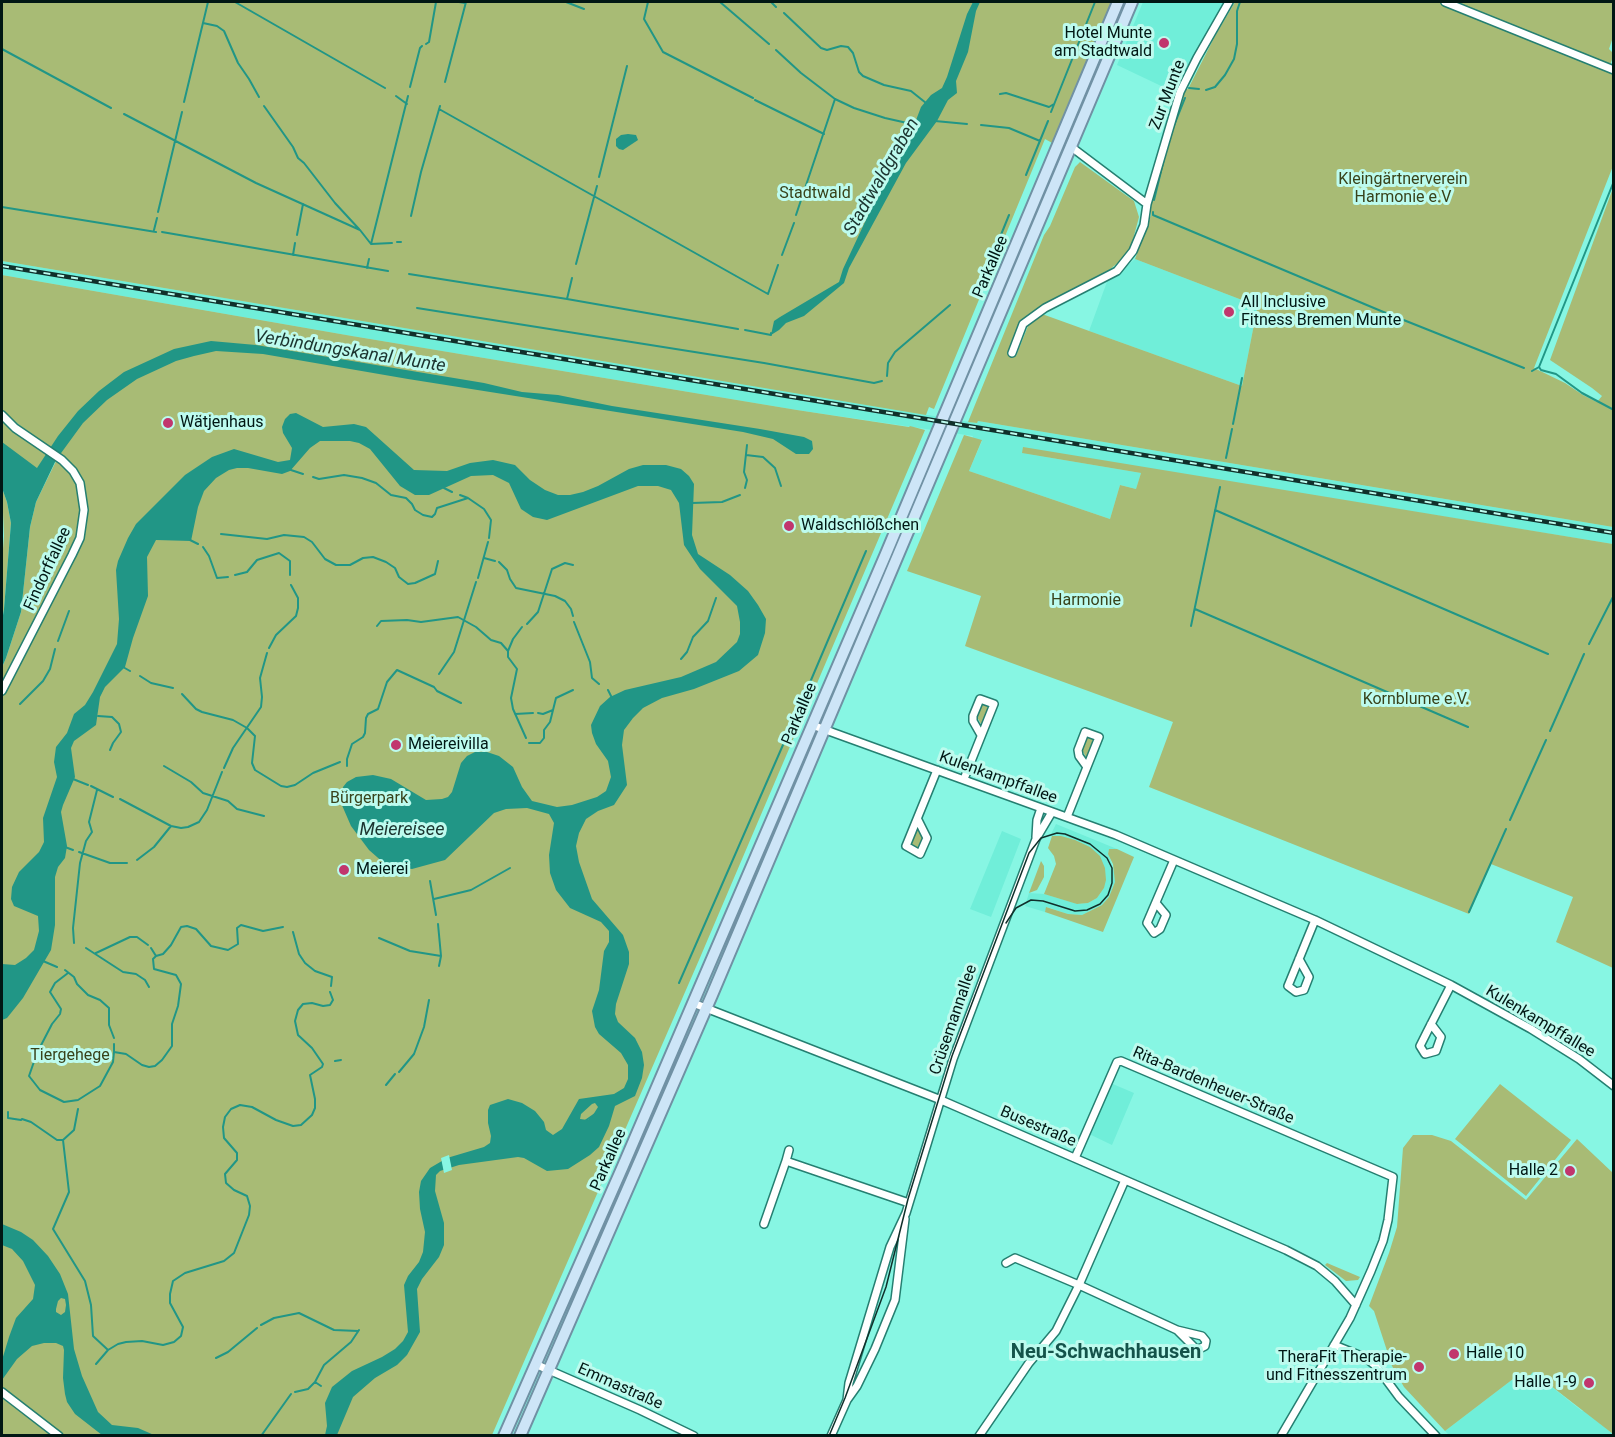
<!DOCTYPE html>
<meta charset="utf-8">
<style>
body{margin:0}
#map{position:relative;width:1615px;height:1437px;overflow:hidden;background:#87f6e3;font-family:Roboto,sans-serif}
canvas{display:block}
.frame{position:absolute;inset:0;border:3px solid #011714;pointer-events:none}
</style>
<div id="map">
<canvas width="1615" height="1437"></canvas>
<div class="frame"></div>
</div>
<script>
const c = document.querySelector('canvas').getContext('2d');
c.lineJoin = 'round';
function fill(path, color) {
  c.fillStyle = color;
  c.fill(path, 'evenodd');
}
function toPath(rows) {
  const path = new Path2D();
  for (const r of rows) {
    path.moveTo(r[0], r[1]);
    for (let i = 2; i < r.length; i += 2) path.lineTo(r[i], r[i + 1]);
  }
  return path;
}
function strokePath(path, color, width, dash) {
  c.strokeStyle = color;
  c.lineWidth = width;
  c.lineCap = dash ? 'butt' : 'round';
  c.setLineDash(dash || []);
  c.stroke(path);
}
function write(font, color, halo, rows, align = 'center') {
  c.font = font + ' Roboto,sans-serif';
  c.lineWidth = 6;
  c.setLineDash([]);
  c.textBaseline = 'middle';
  c.strokeStyle = halo;
  c.fillStyle = color;
  for (const [text, x, y, turn = 0] of rows) {
    c.save();
    c.translate(x, y);
    c.rotate((+turn || 0) * Math.PI / 180);
    c.textAlign = isNaN(turn) ? turn : align;
    if (halo) c.strokeText(text, 0, 0);
    c.fillText(text, 0, 0);
    c.restore();
  }
}
const built = toPath([
 [1143,2,1225,2,1176,93,1117,65],
 [1135,259,1255,305,1257,309,1242,386,1089,331,1108,279,1118,274],
 [2,261,976,423,978,421,1613,527,1613,544,1297,493,1022,453,1141,473,1136,489,1120,485,1110,519,969,471,982,441,972,439,973,436,797,410,352,336,2,275],
 [1056,824,1117,849,1109,849,1108,853,1115,875,1115,882,1109,897,1102,905,1082,915,1068,914,1047,907,1045,912,1025,906,1029,893,1044,894,1078,904,1088,903,1097,898,1104,888,1061,836,1050,836],
 [1002,831,1021,839,991,917,970,909],
 [1108,1082,1134,1093,1112,1145,1087,1133],
 [1533,1372,1582,1411,1584,1410,1614,1435,1450,1436,1445,1431,1517,1376]
]);
const green = toPath([
 [2,2,1114,2,1054,144,1045,139,934,409,929,407,926,415,2,261],
 [1235,2,1613,2,1613,37,1609,49,1614,54,1610,65,1614,67,1613,166,1534,368,1565,383,1583,395,1597,402,1602,396,1592,388,1550,360,1613,188,1613,527,978,421,977,423,968,422,1044,235,1050,226,1075,167,1080,162,1134,201,1139,217,1131,247,1119,262,1109,270,1044,304,1021,323,1009,352,1016,356,1028,326,1042,314,1242,386,1257,309,1255,305,1135,259,1151,215,1150,200,1184,90,1188,89,1215,36],
 [2,275,352,336,797,410,909,427,910,426,925,430,699,960,492,1435,2,1435,2,667,6,658,21,612,30,527,36,502,59,455,14,421,2,410],
 [2,420,49,456,24,502,2,457],
 [964,435,982,440,969,471,1110,519,1120,485,1136,489,1141,473,1022,453,1023,447,1613,544,1613,968,1556,942,1573,897,1491,864,1469,914,1149,787,1173,722,965,646,981,596,907,571],
 [2,488,7,502,11,523,4,609,2,621,2,562,4,536],
 [982,704,988,706,989,709,982,726,976,715,980,706],
 [1088,736,1094,739,1087,759,1082,750],
 [917,827,923,834,923,839,917,848,911,845],
 [1052,836,1061,836,1075,840,1090,847,1100,856,1105,868,1106,880,1104,888,1097,898,1088,903,1077,904,1044,894,1056,864,1054,856,1048,848],
 [1109,849,1117,849,1134,857,1103,932,1045,912,1046,907,1068,914,1082,915,1102,905,1109,897,1115,882,1113,864,1108,854],
 [1041,861,1044,866,1044,877,1037,890,1029,893],
 [1500,1084,1571,1140,1526,1196,1455,1139],
 [1413,1135,1432,1135,1451,1141,1526,1200,1577,1139,1613,1173,1613,1434,1533,1372,1525,1381,1517,1376,1445,1431,1404,1387,1392,1366,1374,1311,1369,1306,1389,1253,1397,1227,1403,1148],
 [1327,1263,1360,1277,1358,1280,1346,1281,1325,1265]
]);
const water = toPath([
 [973,2,980,2,976,11,968,52,956,81,957,93,948,100,937,121,906,163,849,268,844,283,804,316,786,323,779,330,771,335,774,321,780,317,839,282,843,269,872,207,910,136,921,107,931,95,942,88,947,77,967,14],
 [628,134,636,135,638,140,623,150,619,149,616,146,616,139,621,135],
 [211,341,256,345,484,383,522,392,558,395,612,406,760,429,804,437,812,441,813,449,809,454,796,454,773,439,743,432,408,379,263,354,216,351,194,356,176,361,137,379,107,400,83,423,56,460,36,502,30,527,21,612,6,658,2,667,2,621,4,609,11,523,7,502,2,488,2,442,37,468,58,436,78,411,99,391,124,372,174,349],
 [296,413,323,427,354,424,366,427,414,470,447,471,470,463,493,460,515,465,530,480,545,490,558,495,570,495,583,492,598,486,629,469,643,465,666,465,681,469,689,476,694,484,692,535,698,554,730,575,748,591,758,605,766,619,765,633,758,655,739,671,694,689,662,698,643,708,633,718,624,730,622,745,627,785,614,805,598,811,586,819,579,833,576,846,579,862,592,899,623,935,629,952,629,964,616,1004,615,1014,618,1022,635,1038,642,1052,644,1065,642,1078,635,1096,615,1106,609,1126,599,1147,590,1155,568,1169,547,1171,524,1158,518,1157,459,1165,440,1171,436,1175,435,1191,444,1223,444,1245,439,1257,422,1279,417,1289,420,1332,407,1355,397,1365,375,1378,353,1397,337,1435,325,1435,327,1426,325,1403,332,1387,352,1371,382,1357,395,1349,403,1341,408,1332,404,1285,408,1276,419,1262,423,1252,425,1232,420,1209,419,1192,421,1181,430,1168,447,1158,484,1147,490,1143,491,1136,488,1123,488,1110,490,1105,508,1099,522,1103,535,1111,544,1122,546,1130,553,1135,562,1129,579,1099,614,1094,624,1088,628,1079,628,1065,621,1053,599,1034,595,1027,592,1011,599,990,604,951,609,942,609,931,601,922,570,908,556,890,550,873,549,855,554,823,549,814,527,808,506,809,494,813,445,860,412,869,395,867,385,864,369,850,351,826,341,803,343,787,347,782,356,777,373,775,391,779,426,800,442,799,448,797,452,792,461,763,467,756,475,752,487,752,499,756,513,767,522,787,532,801,557,807,572,805,597,797,606,791,611,777,608,761,596,744,592,733,591,725,600,706,610,697,625,690,681,677,716,662,737,642,740,634,740,622,737,606,700,569,684,545,679,503,671,490,658,486,638,486,547,520,533,517,521,509,509,483,493,475,471,476,429,495,415,495,400,486,370,449,359,443,350,441,320,441,310,448,290,471,282,474,248,468,237,468,229,470,216,478,204,491,198,507,191,541,156,540,147,557,148,596,133,638,125,667,105,687,100,697,96,725,74,741,71,748,75,777,63,805,61,812,67,846,65,858,58,867,55,877,55,925,51,950,23,998,7,1018,2,1020,2,964,15,965,26,958,34,950,39,931,38,916,14,906,11,899,12,887,19,872,39,852,44,842,43,818,57,777,54,762,56,747,67,733,74,714,85,705,93,692,117,644,119,619,116,570,118,561,128,538,136,524,185,475,212,457,234,449,278,462,290,460,292,448,283,433,282,427,285,419,290,414],
 [595,1103,598,1107,593,1115,588,1120,580,1119,581,1114,592,1104],
 [2,1224,21,1232,33,1240,48,1256,60,1274,68,1294,74,1349,82,1376,98,1412,112,1425,138,1428,154,1435,102,1435,75,1414,67,1402,65,1394,63,1378,64,1350,63,1346,56,1343,44,1343,32,1346,17,1359,2,1380,2,1360,9,1337,16,1318,33,1299,35,1285,23,1261,12,1249,2,1245],
 [61,1298,65,1299,66,1305,65,1312,61,1315,56,1312,56,1309,58,1301]
]);
const pier = toPath([
 [449,1155,452,1170,444,1173,441,1158]
]);
const stream = toPath([
 [235,2,385,88],
 [459,2,465,3],
 [566,2,584,9],
 [648,2,644,19,663,52,753,98],
 [720,2,769,44],
 [771,2,776,7],
 [784,13,821,48,827,50,841,46,848,47,853,53,859,72,863,76,884,85,911,91,926,103],
 [203,23,217,26,224,31,238,63,249,79,259,97],
 [426,44,429,42,436,2],
 [2,49,111,108],
 [776,50,801,73,835,99,854,108,885,118,916,125],
 [445,82,466,2],
 [410,87,420,48,422,46],
 [1189,88,1199,89],
 [1206,90,1215,87,1225,75,1234,59,1237,44,1237,11,1240,2],
 [1000,94,1006,93,1049,107,1054,104],
 [396,96,407,104],
 [755,100,824,134],
 [184,102,208,2],
 [264,106,293,147,298,158,304,163,335,203,359,229],
 [439,109,768,294,778,265],
 [1051,112,1095,2],
 [124,114,256,183,360,230,371,244,392,243],
 [935,121,967,124],
 [981,125,1009,128,1040,141],
 [1171,133,1185,98],
 [1026,175,1048,121],
 [599,177,627,66],
 [1154,200,1164,159],
 [2,207,156,232],
 [158,212,182,112],
 [1153,212,1153,215,1381,311,1524,368],
 [796,215,835,99],
 [411,216,421,172,440,106],
 [154,230,157,218],
 [162,232,388,271],
 [297,235,303,204],
 [397,242,401,242],
 [371,244,408,96],
 [293,255,295,243],
 [782,255,794,223],
 [576,264,597,186],
 [367,268,369,259],
 [409,274,567,299,738,329],
 [976,288,981,284,1009,215],
 [567,299,572,278],
 [417,308,764,363,874,383,882,381],
 [745,330,771,335,771,333],
 [1539,367,1614,181],
 [1539,367,1541,370,1556,374,1582,393,1614,410],
 [1532,371,1539,367],
 [887,376,888,363,895,352,950,305],
 [1233,424,1242,378],
 [746,455,763,457,775,468,781,486],
 [1226,458,1232,429],
 [288,469,303,474],
 [313,477,319,479,344,475,362,478,376,483,391,495,406,498,412,504,415,510,423,515,432,517,435,514,437,508,468,498],
 [444,488,452,492],
 [745,488,747,480,744,472,747,445],
 [460,495,468,498,484,509,491,520,489,538],
 [692,503,722,502,740,495],
 [1215,510,1548,654],
 [221,534,267,539,284,535,304,537,312,542,325,559,336,565,350,565,363,558,373,557,386,562,395,568,399,577,408,584,415,583,435,574,438,561],
 [190,540,198,544],
 [203,547,209,556,217,578,228,577],
 [484,558,495,561],
 [499,562,507,570,510,579,516,588,555,596,565,601,571,609,573,616],
 [235,575,247,572,257,560,279,553,290,561,290,575],
 [478,578,488,542],
 [1195,609,1468,727],
 [574,622,590,662,592,678,599,684],
 [527,624,538,612,552,569,565,563,573,565],
 [377,626,381,621,407,620,421,622,458,617,476,627,491,640,501,643,508,651,508,657,517,669,511,698,513,709,526,738],
 [1191,626,1220,487],
 [58,641,69,611],
 [1589,644,1614,595],
 [269,648,276,635,296,616,298,608,298,598,291,585],
 [508,651,513,639,522,627],
 [681,659,687,652,693,637,708,621,716,598],
 [123,667,130,671],
 [439,674,454,652,476,582],
 [140,676,151,683,173,688],
 [608,690,612,698],
 [182,694,196,709,202,712,233,720,247,728,255,736,252,763,255,770,281,786,287,787,295,785,313,773,340,762],
 [20,704,43,681,50,669,55,649],
 [538,713,543,714,553,710,556,698,573,690],
 [515,714,533,713],
 [98,716,112,717,119,724,121,732,113,743,110,750],
 [791,727,866,551],
 [1550,731,1584,654],
 [529,743,540,743,544,738,544,730,550,722,553,710],
 [164,766,191,782,203,793,228,801,237,809,264,816],
 [347,766,347,759,352,744,363,737,365,733,366,718,368,714,378,709,387,682,397,670,434,687,437,691,461,703],
 [224,768,233,748,261,707,262,697,260,678,267,653],
 [73,779,88,785],
 [91,786,113,797],
 [120,799,171,826,181,828,188,827,199,822,207,810,222,772],
 [1510,820,1546,740],
 [65,847,73,850],
 [79,852,110,863,127,863],
 [137,860,154,847,171,826],
 [430,881,436,915],
 [434,899,471,890,510,868],
 [1469,912,1506,829],
 [438,924,441,956,439,966],
 [293,932,299,954,305,963,315,971,332,977,331,986],
 [379,938,410,951,441,956],
 [74,943,73,928,80,863,86,841,92,832,89,822,97,790],
 [86,948,123,972,136,974,145,980,149,987],
 [151,948,156,956],
 [96,953,130,937,137,937,148,945],
 [43,961,57,967],
 [65,970,74,977,77,984,88,995,100,1000,109,1008,109,1025,114,1038],
 [68,973,55,983,50,992,61,1009,60,1014,52,1024,37,1053,29,1076,40,1090,64,1102,78,1100,100,1086,113,1062,114,1052,126,1054,142,1065,149,1067,155,1066,162,1060,172,1046,172,1024,178,1006,181,984,176,975,154,969,153,959,156,956,163,954,171,945,181,927,187,926,196,929,211,946,228,950,238,944,237,928,241,925,263,931,283,927],
 [679,983,786,738],
 [114,1052,114,1044],
 [335,1061,341,1060],
 [399,1072,414,1054,424,1027,429,1000],
 [386,1085,395,1074],
 [78,1109,74,1130,63,1140,69,1192,53,1229,85,1281,91,1305,93,1336,108,1350],
 [8,1112,8,1118,21,1120,22,1119,31,1122,57,1140,63,1140],
 [585,1121,595,1114],
 [261,1325,274,1318,299,1313,334,1330,358,1331],
 [216,1358,228,1352,257,1328],
 [96,1364,108,1350,118,1344,126,1342,142,1341,163,1345,174,1342,181,1336,183,1327,170,1303,170,1294,173,1281,185,1273,224,1261,234,1253,249,1215,250,1206,247,1196,234,1190,226,1183,225,1174,237,1160,237,1153,224,1138,223,1127,225,1117,231,1109,240,1105,252,1107,276,1120,293,1126,301,1125,312,1115,315,1108,315,1099,310,1075,322,1067,323,1064,312,1048,298,1035,295,1021,298,1010,303,1004,312,1003,323,1006,330,1005,333,1000,330,992],
 [315,1382,321,1386],
 [295,1392,308,1389,315,1382,324,1365,351,1342,359,1330],
 [261,1436,291,1394]
]);
const minor = toPath([
 [1445,2,1614,70],
 [1070,146,1147,204],
 [1012,353,1023,324,1045,308,1117,271,1133,251,1144,225,1147,204,1180,92,1197,58,1229,2],
 [2,415,15,428,62,460,73,471,80,483,84,510,80,538,72,555,2,691],
 [812,725,1116,835,1315,920,1451,985,1531,1029,1579,1059,1614,1086],
 [1085,732,1099,737,1087,767,1079,756,1078,750,1085,732],
 [964,779,994,704,980,699,973,716,973,721,981,735],
 [1067,817,1087,767],
 [918,820,927,838,920,854,906,846,937,770],
 [1036,837,1037,820,1041,808],
 [1156,903,1166,915,1160,929,1154,933,1147,923,1174,860],
 [1299,959,1309,977,1304,990,1296,992,1288,986,1315,920],
 [693,1003,941,1100,1286,1250,1317,1266,1335,1281,1356,1305],
 [1431,1024,1441,1037,1436,1051,1425,1054,1420,1046,1427,1032,1451,985],
 [1075,1158,1117,1062,1121,1061,1393,1177,1388,1220,1383,1241,1371,1271,1350,1318,1281,1436],
 [786,1161,789,1150],
 [764,1224,786,1161,909,1203],
 [1006,1263,1015,1258,1079,1285,1177,1330,1202,1336,1206,1341,1205,1346,1199,1349,1195,1348,1177,1330],
 [1334,1345,1366,1358,1376,1366,1399,1397,1436,1436],
 [535,1364,640,1410,694,1436],
 [2,1392,59,1436],
 [847,1400,849,1383,890,1247,906,1213,953,1059,1036,839,1052,812],
 [831,1436,847,1400,857,1386,875,1349,895,1300,905,1219],
 [979,1436,1029,1363,1056,1331,1079,1285,1125,1180]
]);
const primary = toPath([
 [504,1436,623,1166,885,556,1118,2],
 [520,1436,712,995,1132,2]
]);
const tram = toPath([
 [829,1436,845,1398,886,1287,908,1199,952,1056,1029,853,1041,838,1057,833,1065,834,1090,844,1107,858,1112,868,1112,883,1108,895,1100,904,1087,910,1075,911,1043,901,1031,900,1016,908,1006,923]
]);
const rail = toPath([
 [2,266,1614,533]
]);
const markers = [
 [1164,43,6,"#c1366d"],
 [1229,312,6,"#c1366d"],
 [168,423,6,"#c1366d"],
 [789,526,6,"#c1366d"],
 [396,745,6,"#c1366d"],
 [344,870,6,"#c1366d"],
 [1570,1171,6,"#c1366d"],
 [1454,1354,6,"#c1366d"],
 [1419,1367,6,"#c1366d"],
 [1589,1383,6,"#c1366d"]
];
const poiNames = [
 ["Hotel Munte",1152,34,"right"],
 ["am Stadtwald",1152,52,"right"],
 ["All Inclusive",1241,303],
 ["Fitness Bremen Munte",1241,321],
 ["Wätjenhaus",180,423],
 ["Waldschlößchen",801,526],
 ["Meiereivilla",408,745],
 ["Meierei",356,870],
 ["Halle 2",1558,1171,"right"],
 ["Halle 10",1466,1354],
 ["TheraFit Therapie-",1407,1358,"right"],
 ["und Fitnesszentrum",1407,1376,"right"],
 ["Halle 1-9",1577,1383,"right"]
];
const streetNames = [
 ["Zur Munte",1168,95,-69],
 ["Parkallee",991,267,-67],
 ["Findorffallee",48,569,-65],
 ["Parkallee",800,714,-67],
 ["Kulenkampffallee",998,778,20],
 ["Crüsemannallee",954,1020,-71],
 ["Kulenkampffallee",1540,1022,31],
 ["Rita-Bardenheuer-Straße",1213,1086,23],
 ["Busestraße",1038,1127,23],
 ["Parkallee",609,1160,-66],
 ["Emmastraße",620,1387,24]
];
const parkNames = [
 ["Kleingärtnerverein",1403,180],
 ["Harmonie e.V",1403,198],
 ["Stadtwald",815,194],
 ["Harmonie",1086,601],
 ["Kornblume e.V.",1416,700],
 ["Bürgerpark",369,799],
 ["Tiergehege",70,1056]
];
const waterNames = [
 ["Stadtwaldgraben",882,177,-60],
 ["Verbindungskanal Munte",350,352,9],
 ["Meiereisee",402,830]
];
const quarterNames = [
 ["Neu-Schwachhausen",1106,1353]
];
fill(built, '#70eed9');
fill(green, '#a8bb75');
fill(water, '#219686');
fill(pier, '#87f6e3');
strokePath(stream, '#219686', 2);
strokePath(minor, '#257f71', 10);
strokePath(primary, '#7091a4', 14);
strokePath(minor, '#fff', 7);
strokePath(primary, '#cde5f7', 10);
strokePath(tram, '#10302b', 1.5);
strokePath(rail, '#10302b', 4.5);
strokePath(rail, '#bdfbee', 2, [7]);
for (const [x, y, r, color] of markers) {
  const dot = new Path2D();
  dot.arc(x, y, r, 0, 2 * Math.PI);
  c.fillStyle = color;
  c.fill(dot);
  strokePath(dot, '#bdfbee', 2);
}
write('16px', '#011714', '#bdfbee', poiNames, 'left');
write('16px', '#011714', '#bdfbee', streetNames);
write('16px', '#38421a', '#bdfbee', parkNames);
write('italic 18px', '#1c342f', '#bdfbee', waterNames);
write('bold 20px', '#14534a', '#bdfbee', quarterNames);
</script>
